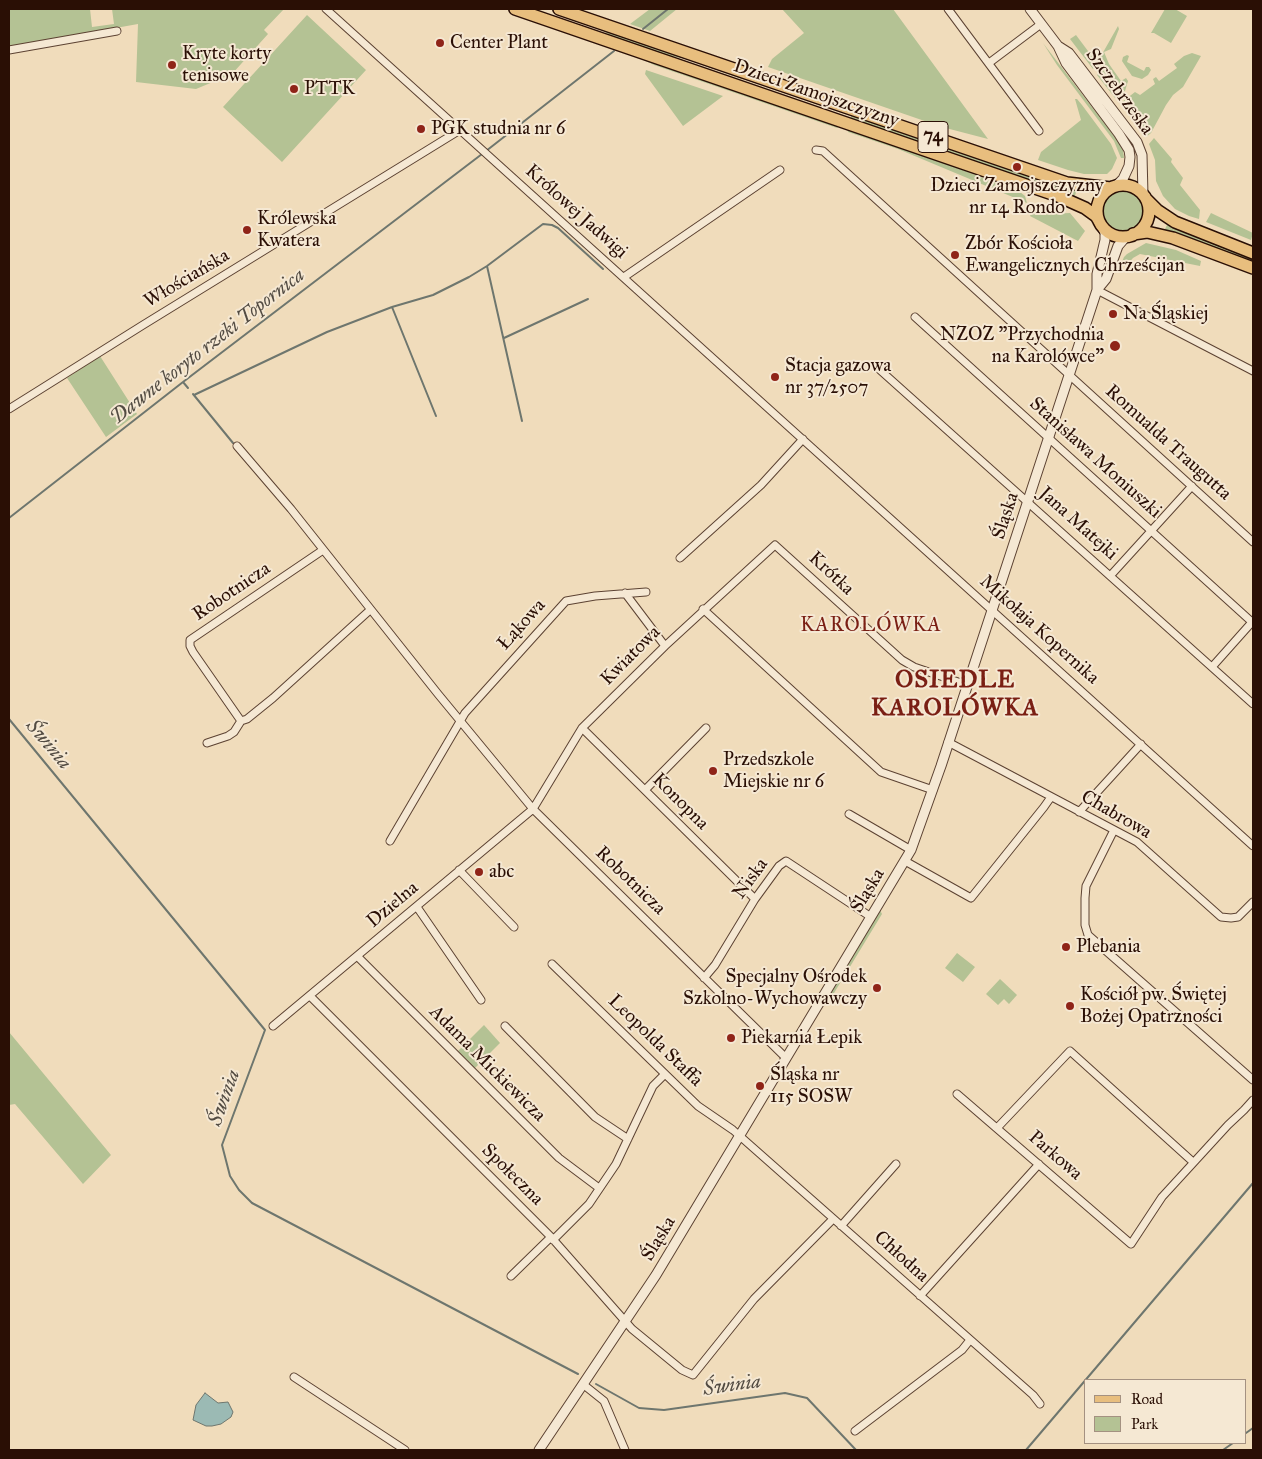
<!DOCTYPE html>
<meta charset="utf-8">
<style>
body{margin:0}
#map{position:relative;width:1262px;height:1459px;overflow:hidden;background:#f0dcbb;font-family:"IM FELL Great Primer",serif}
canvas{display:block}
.frame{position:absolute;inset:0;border:10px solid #2a0f05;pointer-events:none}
.legend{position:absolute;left:1084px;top:1379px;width:162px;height:65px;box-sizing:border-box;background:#f5e8d3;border:1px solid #a49181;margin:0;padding:6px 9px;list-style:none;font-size:15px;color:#2a0f05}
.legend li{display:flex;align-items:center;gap:10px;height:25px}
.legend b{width:25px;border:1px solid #a49181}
</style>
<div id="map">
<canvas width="1262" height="1459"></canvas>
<div class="frame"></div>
<ul class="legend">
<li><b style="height:6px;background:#e8be7e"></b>Road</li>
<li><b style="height:14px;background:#b4c294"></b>Park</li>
</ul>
</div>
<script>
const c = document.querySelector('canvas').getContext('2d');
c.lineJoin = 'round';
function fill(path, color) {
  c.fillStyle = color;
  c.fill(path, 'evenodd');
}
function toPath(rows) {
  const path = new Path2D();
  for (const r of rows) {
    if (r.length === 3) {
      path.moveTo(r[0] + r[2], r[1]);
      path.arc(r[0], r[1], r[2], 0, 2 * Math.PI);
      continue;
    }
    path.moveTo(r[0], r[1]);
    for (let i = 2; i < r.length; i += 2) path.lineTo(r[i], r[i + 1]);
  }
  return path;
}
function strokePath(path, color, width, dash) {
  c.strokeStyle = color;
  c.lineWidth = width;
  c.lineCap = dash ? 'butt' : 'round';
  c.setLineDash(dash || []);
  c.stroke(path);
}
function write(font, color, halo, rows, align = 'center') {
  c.font = font + ' "IM FELL Great Primer",serif';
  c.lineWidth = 4;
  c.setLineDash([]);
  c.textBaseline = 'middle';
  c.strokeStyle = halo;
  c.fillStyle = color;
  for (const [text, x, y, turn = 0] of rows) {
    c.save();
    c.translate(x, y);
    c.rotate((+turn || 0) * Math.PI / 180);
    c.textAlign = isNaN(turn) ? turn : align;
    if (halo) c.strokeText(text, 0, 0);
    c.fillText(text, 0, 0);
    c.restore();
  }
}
const green = toPath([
 [9,9,90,9,92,27,114,24,112,9,284,9,264,30,268,34,232,74,196,89,136,82,138,24,9,47],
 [650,9,677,9,650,31,630,24],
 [782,9,893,9,988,139,942,127,768,67,772,59,804,33],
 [1165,9,1175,9,1187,16,1171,43,1154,33,1151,33],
 [307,15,366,70,282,162,223,107],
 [1118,26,1119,29,1111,49,1104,52,1109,64,1121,81,1126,78,1128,81,1125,91,1115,98,1097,75,1100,72,1095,67,1093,69,1070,39,1076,35,1097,63],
 [602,28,747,78,742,79,686,59,656,53,615,39,602,30],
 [1043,43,1118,141,1123,150,1124,158,1121,158,1114,141,1057,65],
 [1192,53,1201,56,1183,87,1173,95,1166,105,1151,133,1146,137,1121,105,1122,102,1135,92,1140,95,1155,84,1153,79,1156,77,1159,81,1177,68,1174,64,1184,56],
 [631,54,840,125,837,128,654,65],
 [1127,55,1129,56,1127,62,1144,71,1146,67,1149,67,1151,70,1148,75,1142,79,1132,76,1122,61,1123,57],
 [646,70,723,96,683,126,645,74],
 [1075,99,1077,99,1082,105,1111,144,1117,158,1112,169,1107,174,1084,174,1068,170,1038,160,1041,152,1081,120],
 [852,114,1077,190,1074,198,850,119],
 [847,128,900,146,1020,192,1025,196,1027,203,898,149,848,132],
 [1154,138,1172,159,1171,162,1183,178,1180,185,1200,210,1199,219,1189,216,1175,209,1163,196,1156,181,1155,160,1149,144],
 [1123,211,20],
 [1032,212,1047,214,1070,213,1085,231,1078,241,1030,216],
 [1211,213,1253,233,1251,240,1206,222],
 [1168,223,1253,258,1253,261,1164,231],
 [1146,243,1176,250,1201,261,1200,266,1140,254,1133,258,1126,266,1121,264,1124,257,1127,254],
 [100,356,137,414,106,437,67,378],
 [880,910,882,914,831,998,829,994],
 [957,953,975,967,963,982,945,968],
 [1000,979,1017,995,1009,1004,1004,999,998,1005,986,994],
 [484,1025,500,1043,475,1068,458,1051],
 [9,1032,111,1155,83,1184,15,1104,9,1105]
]);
const water = toPath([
 [205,1393,218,1403,228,1402,233,1412,231,1417,221,1424,212,1426,206,1426,193,1420,196,1405,205,1393]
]);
const stream = toPath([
 [643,29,668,9],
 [486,151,614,51],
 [487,266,522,421],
 [392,307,436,416],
 [504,338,588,299],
 [183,382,188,388],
 [193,394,233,443],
 [194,395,327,332,392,307,433,295,469,277,487,266,543,224,552,225,558,228,603,269],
 [9,518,183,382,482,154],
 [9,719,265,1030,222,1145,230,1176,239,1190,252,1203,578,1374],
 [596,1384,639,1408,664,1410,785,1393,807,1398,856,1450],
 [1246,1433,1253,1428],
 [1026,1450,1253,1183],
 [1223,1450,1233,1443]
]);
const minor = toPath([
 [326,9,1253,846],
 [948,9,1039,131],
 [9,50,117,31],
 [989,63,1041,24],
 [816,150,823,151,1253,542],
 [624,277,780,170],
 [1097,290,1253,371],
 [915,317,1253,623],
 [880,370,1253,704],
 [9,409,143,325,460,130],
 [237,446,291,509,438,694,533,809,785,1057],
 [680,558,761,485,803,439],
 [1111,575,1192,486],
 [625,593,665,646],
 [703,609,881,772,933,790],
 [1212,667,1253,621],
 [241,721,193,652,190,646,190,640,323,550],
 [582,728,755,899],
 [948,742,1137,842,1221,917,1231,918,1238,917,1253,902],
 [207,743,228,736,234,732,241,721,247,719,273,698,370,610],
 [645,790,706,728],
 [1079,812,1141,744],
 [849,814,911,850],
 [1114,830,1086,886,1085,898,1085,925,1088,935,1253,1080],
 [390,841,465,713,566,601,595,596,646,592],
 [905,861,971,898,1044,807,1051,797],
 [459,870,514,927],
 [417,907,481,1000],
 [357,956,559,1158,599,1188],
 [552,964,698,1106,733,1130,1033,1395,1040,1404],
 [704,978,715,965,755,899,779,866,786,861,871,917],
 [310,996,551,1237,632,1329,682,1370,693,1375,754,1299,833,1219],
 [273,1026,533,809,582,728,665,646,775,545,902,660,914,667,967,685],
 [505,1026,595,1117,628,1139],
 [957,1094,1131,1244,1162,1197,1228,1125,1244,1110,1253,1100],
 [997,1128,1070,1051,1193,1162],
 [841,1226,896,1164],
 [553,1240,589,1204,616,1164,653,1086,665,1074],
 [511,1276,551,1237],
 [920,1296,1039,1164],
 [294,1377,405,1450],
 [584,1385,604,1401,625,1450],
 [855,1431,962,1350,970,1340]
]);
const tertiary = toPath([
 [1030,9,1058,46,1069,53,1137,142,1142,155,1143,195],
 [1058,46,1066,63,1119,134,1129,150,1130,157,1129,166,1123,179,1116,186],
 [1097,290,1106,279,1118,246,1125,238,1132,235],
 [539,1450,656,1275,911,850,941,766,1097,290,1097,274,1105,240,1105,233,1102,226]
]);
const primary = toPath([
 [515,9,1058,196,1085,208,1096,216,1099,221],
 [559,9,1067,183,1111,188],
 [1123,211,26],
 [1146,199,1157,210,1175,222,1253,253],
 [1133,234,1147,232,1173,238,1253,268]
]);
const markers = [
 [440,43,5,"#8f2418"],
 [172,65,5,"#8f2418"],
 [294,89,5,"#8f2418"],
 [421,129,5,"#8f2418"],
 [1017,167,5,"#8f2418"],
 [247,230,5,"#8f2418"],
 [955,255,5,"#8f2418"],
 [1113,314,5,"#8f2418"],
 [1115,346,6,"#8f2418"],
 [775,377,5,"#8f2418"],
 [713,771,5,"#8f2418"],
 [479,872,5,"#8f2418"],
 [1066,947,5,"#8f2418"],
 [877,988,5,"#8f2418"],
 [1070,1006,5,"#8f2418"],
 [731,1038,5,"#8f2418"],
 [760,1086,5,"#8f2418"]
];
const shields = [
 [933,137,30]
];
const shieldNames = [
 ["74",933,137]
];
const poiNames = [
 ["Center Plant",450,43],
 ["Kryte korty",182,54],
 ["tenisowe",182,76],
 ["PTTK",304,89],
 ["PGK studnia nr 6",431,129],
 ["Dzieci Zamojszczyzny",1017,186,"center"],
 ["nr 14 Rondo",1017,208,"center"],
 ["Królewska",257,219],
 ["Kwatera",257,241],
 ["Zbór Kościoła",965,244],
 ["Ewangelicznych Chrześcijan",965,266],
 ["Na Śląskiej",1123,314],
 ["NZOZ \"Przychodnia",1104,335,"right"],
 ["na Karolówce\"",1104,357,"right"],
 ["Stacja gazowa",785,366],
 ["nr 37/2507",785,388],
 ["Przedszkole",723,760],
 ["Miejskie nr 6",723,782],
 ["abc",489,872],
 ["Plebania",1076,947],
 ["Specjalny Ośrodek",867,977,"right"],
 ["Szkolno-Wychowawczy",867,999,"right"],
 ["Kościół pw. Świętej",1080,995],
 ["Bożej Opatrzności",1080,1017],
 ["Piekarnia Łepik",741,1038],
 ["Śląska nr",770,1075],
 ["115 SOSW",770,1097]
];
const streetNames = [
 ["Szczebrzeska",1119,92,54],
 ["Dzieci Zamojszczyzny",816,94,19],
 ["Królowej Jadwigi",576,212,42],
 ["Włościańska",187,279,-31],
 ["Romualda Traugutta",1168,443,42],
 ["Stanisława Moniuszki",1095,458,42],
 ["Śląska",1006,516,-72],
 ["Jana Matejki",1078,524,42],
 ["Krótka",831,574,43],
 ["Robotnicza",232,592,-34],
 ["Łąkowa",522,625,-48],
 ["Mikołaja Kopernika",1039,630,42],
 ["Kwiatowa",631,656,-45],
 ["Konopna",680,802,45],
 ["Chabrowa",1116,815,30],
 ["Niska",751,879,-54],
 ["Robotnicza",630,881,44],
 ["Śląska",868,891,-59],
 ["Dzielna",393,905,-40],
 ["Leopolda Staffa",655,1041,44],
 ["Adama Mickiewicza",487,1064,45],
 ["Parkowa",1055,1156,41],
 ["Społeczna",512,1175,45],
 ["Śląska",659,1239,-59],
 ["Chłodna",901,1257,42]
];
const waterNames = [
 ["Dawne koryto rzeki Topornica",208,347,-38],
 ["Świnia",48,745,50],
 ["Świnia",225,1098,-70],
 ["Świnia",732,1386,-8]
];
const neighbourhoodNames = [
 ["KAROLÓWKA",871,626]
];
const districtNames = [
 ["OSIEDLE",955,681],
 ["KAROLÓWKA",955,709]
];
fill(green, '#b4c294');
fill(water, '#9bbab4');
strokePath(water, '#6e766e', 1);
strokePath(stream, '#6e766e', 2);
strokePath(minor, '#5c4232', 9);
strokePath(tertiary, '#5c4232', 11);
strokePath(primary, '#2a0f05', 14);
strokePath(minor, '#f5e8d3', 7);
strokePath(tertiary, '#f5e8d3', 9);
strokePath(primary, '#e8be7e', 11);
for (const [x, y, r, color] of markers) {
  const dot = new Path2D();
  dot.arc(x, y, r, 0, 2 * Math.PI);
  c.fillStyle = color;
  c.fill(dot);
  strokePath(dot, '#f5e8d3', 2);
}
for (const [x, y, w] of shields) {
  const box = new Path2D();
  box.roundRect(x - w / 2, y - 15.5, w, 31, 4);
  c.fillStyle = '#f5e8d3';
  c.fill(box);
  strokePath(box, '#2a0f05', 1);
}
write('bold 18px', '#2a0f05', null, shieldNames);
write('19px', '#2a0f05', '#f5e8d3', poiNames, 'left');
write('19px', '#2a0f05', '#f5e8d3', streetNames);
write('italic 20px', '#524b42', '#f5e8d3', waterNames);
c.letterSpacing = '1px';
write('20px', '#7a1f14', '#f5e8d3', neighbourhoodNames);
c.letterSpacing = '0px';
c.letterSpacing = '1px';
write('bold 24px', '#7a1f14', '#f5e8d3', districtNames);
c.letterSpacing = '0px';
</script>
